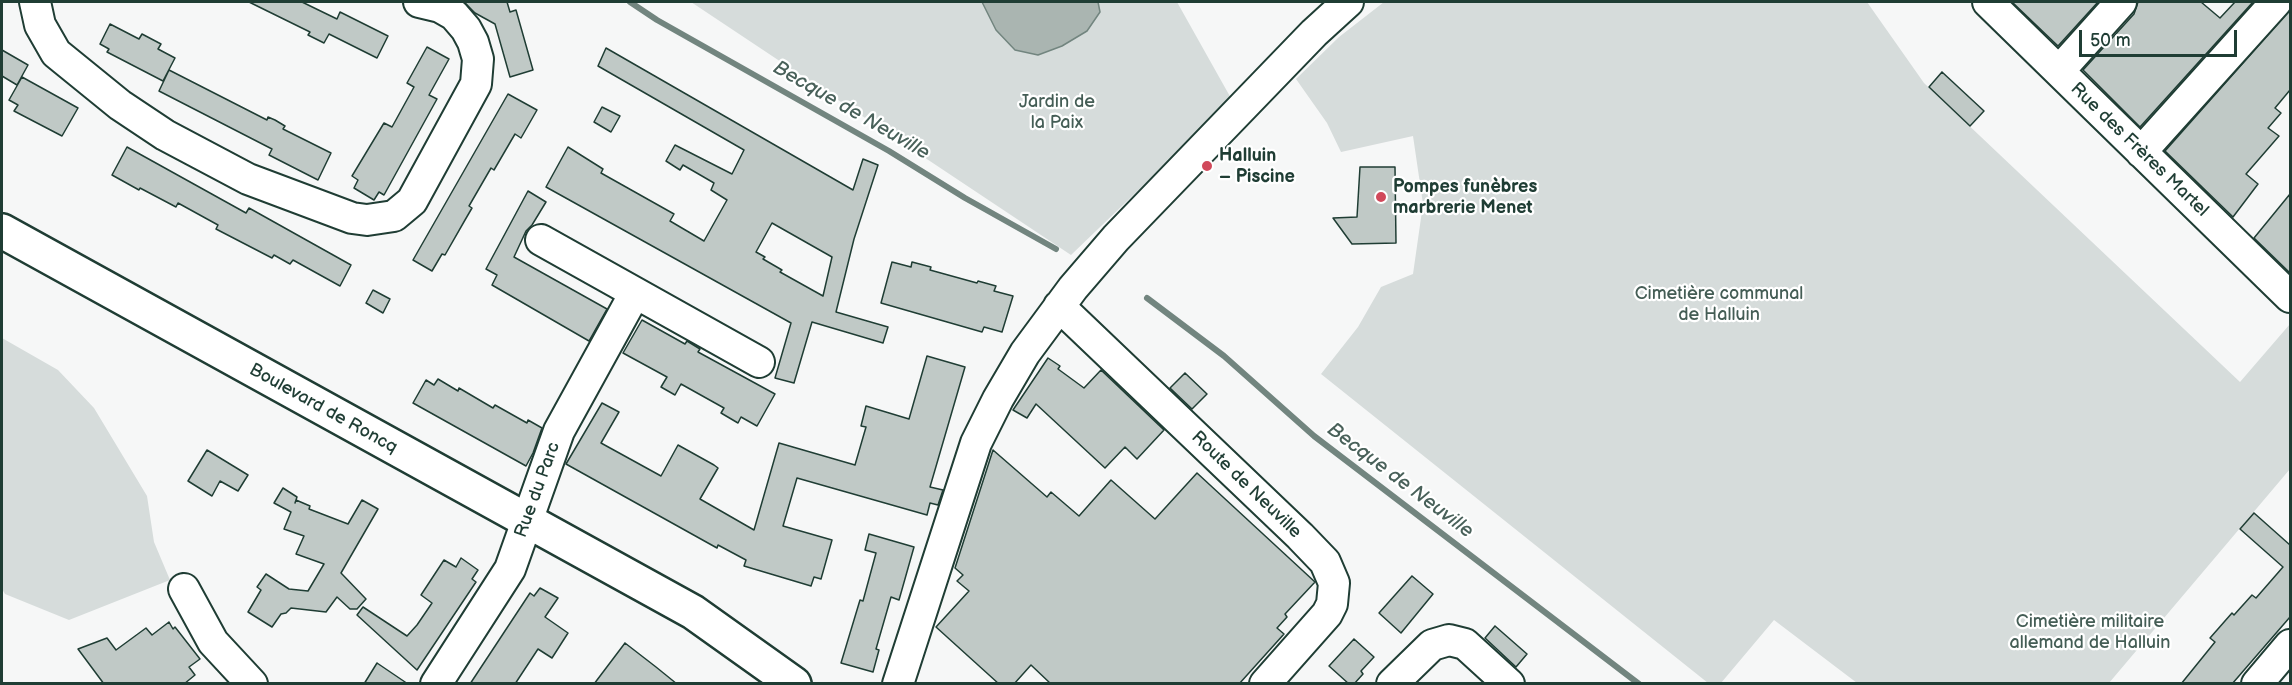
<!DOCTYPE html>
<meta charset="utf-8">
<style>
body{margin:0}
#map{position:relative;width:2292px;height:685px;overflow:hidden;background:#f6f7f7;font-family:"Balsamiq Sans",sans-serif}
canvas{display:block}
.frame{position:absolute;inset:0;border:3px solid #1f3d34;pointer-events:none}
.scale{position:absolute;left:2079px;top:30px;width:158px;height:27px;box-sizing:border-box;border:3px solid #1f3d34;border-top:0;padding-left:8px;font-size:18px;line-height:21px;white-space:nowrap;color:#1f3d34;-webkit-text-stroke:4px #fff;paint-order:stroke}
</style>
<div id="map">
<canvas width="2292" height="685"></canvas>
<div class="frame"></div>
<div class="scale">50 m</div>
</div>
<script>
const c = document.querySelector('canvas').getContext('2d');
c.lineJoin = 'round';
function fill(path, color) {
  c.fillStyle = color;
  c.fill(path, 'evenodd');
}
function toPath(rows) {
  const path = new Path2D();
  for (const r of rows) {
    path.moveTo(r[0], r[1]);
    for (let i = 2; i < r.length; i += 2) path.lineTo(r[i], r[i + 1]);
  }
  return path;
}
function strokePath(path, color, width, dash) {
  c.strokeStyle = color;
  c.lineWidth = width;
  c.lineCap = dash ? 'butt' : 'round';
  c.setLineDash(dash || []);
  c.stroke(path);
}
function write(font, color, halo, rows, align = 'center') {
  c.font = font + ' "Balsamiq Sans",sans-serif';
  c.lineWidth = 4.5;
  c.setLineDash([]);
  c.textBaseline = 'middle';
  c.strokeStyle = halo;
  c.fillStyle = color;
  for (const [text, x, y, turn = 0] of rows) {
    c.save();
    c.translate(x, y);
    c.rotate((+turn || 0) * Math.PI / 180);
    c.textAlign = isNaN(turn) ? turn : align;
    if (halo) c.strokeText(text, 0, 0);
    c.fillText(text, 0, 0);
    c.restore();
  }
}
const green = toPath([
 [691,2,1177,2,1232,100,1071,255],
 [1384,2,1867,2,1924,83,2240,382,2290,324,2290,469,2109,683,1857,683,1774,620,1721,683,1708,683,1321,374,1358,327,1381,287,1413,274,1423,204,1413,136,1341,152,1327,123,1296,79,1339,37],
 [2,338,58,370,94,408,147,496,154,542,170,580,69,620,5,594,2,589]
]);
const water = toPath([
 [982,2,1098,2,1100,12,1087,31,1062,46,1038,55,1015,50,996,30,982,2]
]);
const stream = toPath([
 [630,2,657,20,889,151,965,198,1056,249],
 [1147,298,1224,356,1314,436,1639,684]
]);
const building = toPath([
 [249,2,302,2,337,19,340,12,388,36,377,58,329,34,324,43,308,35,310,32,249,2],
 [464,2,507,2,510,12,516,10,533,70,510,77,495,24,475,13,464,2],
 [2012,2,2098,2,2058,46,2012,2],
 [2138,2,2201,2,2220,18,2235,2,2253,2,2140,127,2083,70,2134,14,2138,2],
 [2290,10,2290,90,2275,108,2281,113,2268,128,2279,136,2246,174,2258,184,2233,217,2165,151,2290,10],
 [110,24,139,39,142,34,161,44,158,49,175,58,163,81,107,52,109,49,100,44,110,24],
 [427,47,449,59,429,95,437,99,384,195,379,192,374,200,354,188,358,180,352,176,384,123,392,127,414,87,407,83,427,47],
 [606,48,853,190,863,159,878,165,854,239,836,312,888,327,883,343,812,322,794,383,775,378,791,323,546,187,568,147,603,169,601,173,674,214,670,221,704,241,727,200,711,190,714,183,683,165,680,170,666,161,675,145,732,174,744,150,598,66,606,48],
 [772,223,832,257,823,296,780,272,782,270,763,259,765,257,756,252,772,223],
 [2,50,28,65,17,85,2,76,2,50],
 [169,70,267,120,268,117,275,120,285,126,283,129,331,153,318,180,269,155,272,149,159,91,169,70],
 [1942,72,1984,111,1970,126,1929,87,1942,72],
 [22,77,78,108,62,136,14,111,18,105,9,100,22,77],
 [508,94,537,110,521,138,515,134,494,170,491,168,469,206,472,208,465,220,445,255,442,254,432,271,413,260,508,94],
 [602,107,620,116,611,132,594,122,602,107],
 [127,147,246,213,249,208,351,265,340,286,293,260,290,264,274,255,272,258,216,229,218,225,178,203,176,207,140,188,139,190,112,175,127,147],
 [1360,167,1395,167,1396,243,1352,244,1333,218,1357,217,1360,167],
 [528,191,546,202,532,225,526,231,514,257,607,309,589,341,492,285,497,275,486,269,528,191],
 [2290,194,2290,273,2254,238,2290,194],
 [892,262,911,267,912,262,931,267,930,270,977,283,978,281,996,286,994,291,1013,296,1002,332,984,327,982,332,881,303,892,262],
 [373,290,390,299,383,313,366,303,373,290],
 [642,320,685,344,687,341,700,349,698,352,775,394,757,426,741,417,738,423,721,413,724,408,681,384,675,395,661,387,667,377,623,353,642,320],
 [927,356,965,367,930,487,943,490,938,505,930,503,927,515,797,478,783,526,832,540,821,579,814,577,811,586,744,566,746,560,718,545,717,548,566,464,602,403,619,412,601,443,661,476,678,445,714,465,718,468,700,499,754,530,779,443,855,465,866,427,861,426,866,406,909,419,927,356],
 [1048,358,1060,366,1058,369,1084,388,1101,370,1164,430,1137,459,1125,447,1105,468,1036,404,1027,418,1013,410,1048,358],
 [1185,373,1207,394,1192,409,1170,388,1185,373],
 [438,379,458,391,459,388,493,408,495,405,527,423,528,420,542,428,533,453,526,466,413,403,426,380,434,385,438,379],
 [207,450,248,475,238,491,220,481,212,496,188,481,207,450],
 [993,450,1047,497,1051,492,1079,516,1111,480,1155,519,1197,473,1315,582,1285,614,1287,617,1277,628,1284,634,1239,684,1051,684,1031,665,1014,684,999,684,936,627,969,591,957,581,963,575,955,568,993,450],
 [283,488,297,497,295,503,296,500,310,506,309,509,348,524,362,500,378,509,341,573,366,599,357,609,350,609,337,597,326,612,291,608,286,613,281,614,272,627,248,612,261,590,257,587,266,574,289,589,308,591,324,564,296,554,304,536,284,529,291,512,274,503,283,488],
 [2254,513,2290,545,2290,617,2232,684,2181,684,2215,642,2210,638,2232,613,2234,615,2252,595,2256,598,2283,567,2240,529,2254,513],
 [869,534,914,547,899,600,891,597,876,649,879,650,873,672,841,663,860,600,863,601,876,553,865,550,869,534],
 [461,558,478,570,472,579,476,582,417,670,357,615,363,607,407,636,417,625,432,603,421,595,444,560,456,567,461,558],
 [1412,576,1433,594,1401,633,1379,613,1412,576],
 [540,588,558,598,545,617,568,633,552,658,538,649,515,684,470,684,530,593,534,596,540,588],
 [169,622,173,629,175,627,200,659,189,667,195,675,184,684,104,684,78,649,107,638,116,650,146,628,152,635,169,622],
 [1495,626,1527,654,1516,667,1485,638,1495,626],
 [1354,639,1374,657,1361,671,1363,674,1354,684,1349,684,1329,666,1354,639],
 [625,643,656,667,677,684,594,684,625,643],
 [377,663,408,684,364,684,377,663]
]);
const minor = toPath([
 [35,2,40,25,56,53,120,105,165,135,248,179,352,218,367,220,394,216,412,201,476,84,478,59,473,42,466,29,454,15,440,7,419,2],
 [1988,2,2290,297],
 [2059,71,2121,2],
 [2141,152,2276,2],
 [541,240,759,362],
 [1059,306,1300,536,1325,562,1334,583,1332,604,1327,614,1265,684],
 [184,589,213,642,252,684],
 [436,684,510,569,559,431,635,293],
 [898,684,976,443,998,399,1025,353,1073,288,1116,238,1314,33,1348,2],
 [1392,684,1432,645,1449,640,1465,644,1509,684],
 [2257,684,2290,645]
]);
const major = toPath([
 [2,231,693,612,794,684]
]);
const markers = [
 [1207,166,6,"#d1495b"],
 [1381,197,6,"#d1495b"]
];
const parkNames = [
 ["Jardin de",1057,102],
 ["la Paix",1057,123],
 ["Cimetière communal",1719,294],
 ["de Halluin",1719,315],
 ["Cimetière militaire",2090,622],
 ["allemand de Halluin",2090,643]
];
const streetNames = [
 ["Rue des Frères Martel",2139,150,44],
 ["Boulevard de Roncq",323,409,29],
 ["Route de Neuville",1246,485,44],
 ["Rue du Parc",538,490,-70]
];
const poiNames = [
 ["Halluin",1219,156],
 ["– Piscine",1219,177],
 ["Pompes funèbres",1393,187],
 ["marbrerie Menet",1393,208]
];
const waterNames = [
 ["Becque de Neuville",851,111,30],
 ["Becque de Neuville",1400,481,37]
];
fill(green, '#d6dcdb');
fill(water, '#aab5b1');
strokePath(water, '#72857f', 1.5);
strokePath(stream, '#72857f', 6);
fill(building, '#c0c9c6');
strokePath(building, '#1f3d34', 1.5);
strokePath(minor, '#1f3d34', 34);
strokePath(major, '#1f3d34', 38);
strokePath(minor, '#fff', 30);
strokePath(major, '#fff', 33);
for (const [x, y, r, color] of markers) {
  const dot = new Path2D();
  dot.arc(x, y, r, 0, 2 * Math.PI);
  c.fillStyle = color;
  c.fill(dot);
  strokePath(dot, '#fff', 2);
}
write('18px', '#445d55', '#fff', parkNames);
write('18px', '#1f3d34', '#fff', streetNames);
write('bold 18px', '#1f3d34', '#fff', poiNames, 'left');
write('italic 20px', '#49615a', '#fff', waterNames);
</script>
